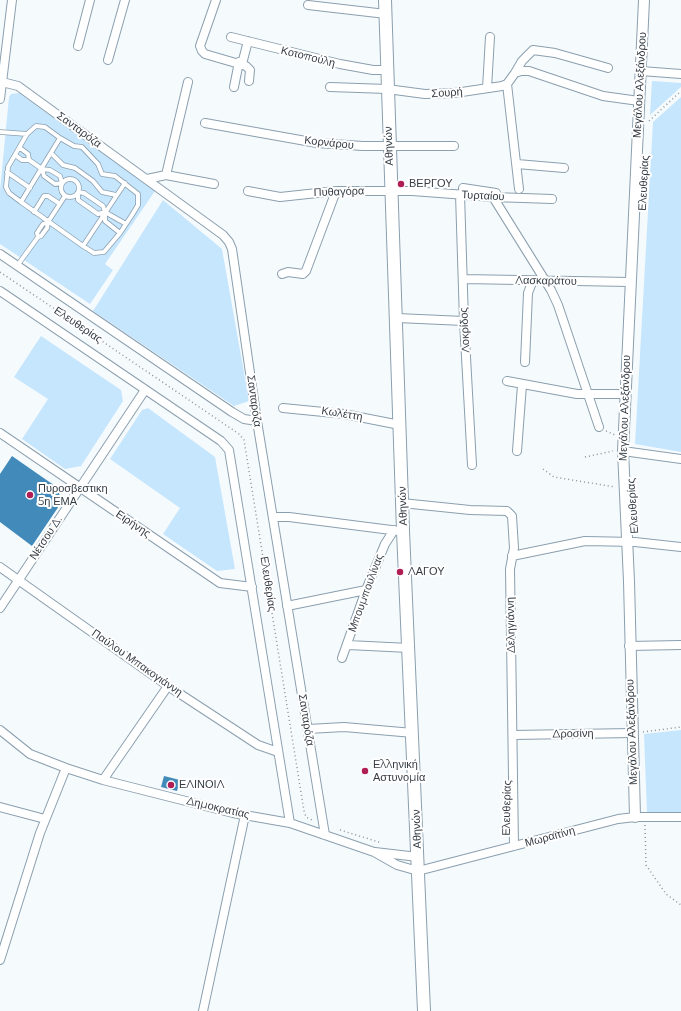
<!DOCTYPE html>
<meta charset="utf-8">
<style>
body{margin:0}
canvas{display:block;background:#f5fafd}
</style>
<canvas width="681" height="1011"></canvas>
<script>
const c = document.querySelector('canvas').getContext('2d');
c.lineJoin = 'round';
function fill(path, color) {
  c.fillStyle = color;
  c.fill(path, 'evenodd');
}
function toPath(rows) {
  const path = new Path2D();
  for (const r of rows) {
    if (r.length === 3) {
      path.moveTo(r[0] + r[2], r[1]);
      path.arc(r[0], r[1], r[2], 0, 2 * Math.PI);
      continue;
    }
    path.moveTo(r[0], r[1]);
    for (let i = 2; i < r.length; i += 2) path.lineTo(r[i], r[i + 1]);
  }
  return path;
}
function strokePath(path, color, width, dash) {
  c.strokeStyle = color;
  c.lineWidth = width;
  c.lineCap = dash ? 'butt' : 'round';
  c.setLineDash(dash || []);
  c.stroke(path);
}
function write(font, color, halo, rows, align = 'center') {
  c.font = font + ' Montserrat,sans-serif';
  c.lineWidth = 4;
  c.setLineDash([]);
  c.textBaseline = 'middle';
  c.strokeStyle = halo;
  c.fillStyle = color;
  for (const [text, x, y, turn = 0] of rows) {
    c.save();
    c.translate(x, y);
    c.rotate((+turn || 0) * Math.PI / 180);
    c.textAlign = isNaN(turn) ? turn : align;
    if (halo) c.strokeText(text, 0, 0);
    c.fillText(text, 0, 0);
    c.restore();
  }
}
const green = toPath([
 [652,81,681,83,681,87,650,115],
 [19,93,155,191,105,264,113,270,90,304,0,244,0,191,9,97,11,94],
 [681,97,681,452,635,444,653,122],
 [163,200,222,249,249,401,234,406,93,311],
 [41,336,121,390,123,401,81,466,65,469,22,439,48,399,14,377],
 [148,408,215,457,235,569,217,571,163,534,180,508,110,459,142,410],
 [681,730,681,814,657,815,647,813,644,734]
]);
const building = toPath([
 [12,456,58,488,61,503,32,546,0,522,0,474],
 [164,776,180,780,177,791,161,787]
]);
const path = toPath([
 [649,121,681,91],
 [0,272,239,434,244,440,304,811,306,817,312,820],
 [606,431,615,435],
 [585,457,613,451],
 [543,469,554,477,615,487],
 [643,732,681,727],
 [645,825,646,865,666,894,681,905],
 [340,830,382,843]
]);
const service = toPath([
 [0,132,27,134],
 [60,138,74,146,82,147,98,164,102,174,115,176,138,194,138,205,132,215,120,233,104,252,94,253,83,246],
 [20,148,28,154,29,160],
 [51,153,63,165,75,168,93,181,102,192,116,195],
 [15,155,22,160,29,160,42,169,50,170,60,176,62,183,55,184,44,176,42,169],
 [7,172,30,188],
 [70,188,9],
 [21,202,60,138,45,127,36,126,27,134,8,167,6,187,9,193,21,202,83,246,125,183],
 [34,212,44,196,48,196,60,204],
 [120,233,105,221,105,212,103,206,84,193,78,192,78,200,98,214,105,212,126,224],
 [38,237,37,233,43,224,48,222,65,196],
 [17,266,38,237,41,236,47,228,48,222]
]);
const minor = toPath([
 [216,0,200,46,202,51,205,54,246,66,250,70,249,81],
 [308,5,386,14],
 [231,37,340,64,373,70,387,70],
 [78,46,90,0],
 [108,60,125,0],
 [242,64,248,41],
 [641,71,681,74],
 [515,73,522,61,533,50,555,53,608,68],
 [2,82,18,86,223,235,229,242,232,249,257,421,325,835],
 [507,84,519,189],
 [234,87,239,62],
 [330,87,387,89,425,94,455,93,502,86,507,84,515,73,521,71,529,71,603,96,639,101],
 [487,88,490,37],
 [0,99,12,0],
 [205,123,317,143,363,146,454,146],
 [517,164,564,168],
 [166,175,214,184],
 [147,179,166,175,188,82],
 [463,188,496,193],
 [248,191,280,197,336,191,412,191,493,197,552,199],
 [460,194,464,321,472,465],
 [493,197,551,290,558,305,599,427],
 [0,254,232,412,244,419,257,421],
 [282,274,288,272,303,274,306,271,336,191],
 [463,279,630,282],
 [0,291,221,441,229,450,290,823],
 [397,318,464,321],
 [525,362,528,293,533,280],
 [507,381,577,394,624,394],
 [283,408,344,414,400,425],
 [0,433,220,583,252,587],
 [517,451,522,385],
 [623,451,681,459],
 [402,503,470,510,507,511,512,516,514,548,510,569,514,846],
 [273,517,289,517,399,531],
 [512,556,585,541,635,542,681,547],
 [0,567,168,686,258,745,278,752],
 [287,606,366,590],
 [0,608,145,390],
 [348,645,409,648],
 [629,646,681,645],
 [342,658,366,590,385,544,394,530],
 [308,729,344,727,413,733],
 [0,730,30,754,66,768,103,780,233,813,290,823,374,852,397,865,418,871,618,819,635,817,681,817],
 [513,735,632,733],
 [103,780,168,686],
 [0,807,45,819],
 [375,852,418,857],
 [0,960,40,833,66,768],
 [203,1011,245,815]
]);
const tertiary = toPath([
 [635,817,629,581,623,451,644,0]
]);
const secondary = toPath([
 [385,0,403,531,424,1011]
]);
const markers = [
 [401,184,4,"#af1f55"],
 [30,495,4,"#af1f55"],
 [400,572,4,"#af1f55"],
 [365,771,4,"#af1f55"],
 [171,785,4,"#af1f55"]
];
const streetNames = [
 ["Κοτοπούλη",308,57,14],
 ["Μεγάλου Αλεξάνδρου",640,85,-87],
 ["Σουρή",447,93,-4],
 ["Σανταρόζα",79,130,36],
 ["Κορνάρου",329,143,6],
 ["Αθηνών",389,146,-92],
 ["Ελευθερίας",644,183,-87],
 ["Πυθαγόρα",339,192,-2],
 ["Τυρταίου",483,196,3],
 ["Λασκαράτου",546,281,1],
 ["Ελευθερίας",78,325,34],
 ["Λοκρίδος",465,330,-93],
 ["Σανταρόζα",254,401,82],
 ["Μεγάλου Αλεξάνδρου",625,408,-88],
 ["Κωλέττη",342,414,9],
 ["Αθηνών",403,506,-92],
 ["Ελευθερίας",633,506,-94],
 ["Ειρήνης",133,524,34],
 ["Νέτσου Δ.",46,538,-57],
 ["Ελευθερίας",268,584,81],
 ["Μπουμπουλίνας",366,593,-70],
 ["Δεληγιάννη",511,625,-91],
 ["Παύλου Μπακογιάννη",137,663,35],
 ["Σανταρόζα",306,720,81],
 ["Μεγάλου Αλεξάνδρου",632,732,-92],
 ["Δροσίνη",573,734,-1],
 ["Δημοκρατίας",218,808,13],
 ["Ελευθερίας",507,808,-89],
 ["Αθηνών",417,829,-92],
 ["Μωραϊτίνη",550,837,-15]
];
const poiNames = [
 ["ΒΕΡΓΟΥ",409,184],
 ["Πυροσβεστικη",38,489],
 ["5η ΕΜΑ",38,502],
 ["ΛΑΓΟΥ",408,572],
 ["Ελληνική",373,765],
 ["Αστυνομία",373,778],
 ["ΕΛΙΝΟΙΛ",179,785]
];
fill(green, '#c6e6fe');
fill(building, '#428ab9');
strokePath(service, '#8b9fae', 5.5);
strokePath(minor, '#8b9fae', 10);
strokePath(tertiary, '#8b9fae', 12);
strokePath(secondary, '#8b9fae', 14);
strokePath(path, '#8d9499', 1.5, [1, 3]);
strokePath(service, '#fff', 4);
strokePath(minor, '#fff', 8);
strokePath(tertiary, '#fff', 10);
strokePath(secondary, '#fff', 12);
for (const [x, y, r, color] of markers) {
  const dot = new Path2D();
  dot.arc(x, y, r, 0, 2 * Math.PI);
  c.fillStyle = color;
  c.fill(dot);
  strokePath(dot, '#fff', 1.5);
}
write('11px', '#343c43', '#fff', streetNames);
write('11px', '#343c43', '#fff', poiNames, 'left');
</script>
